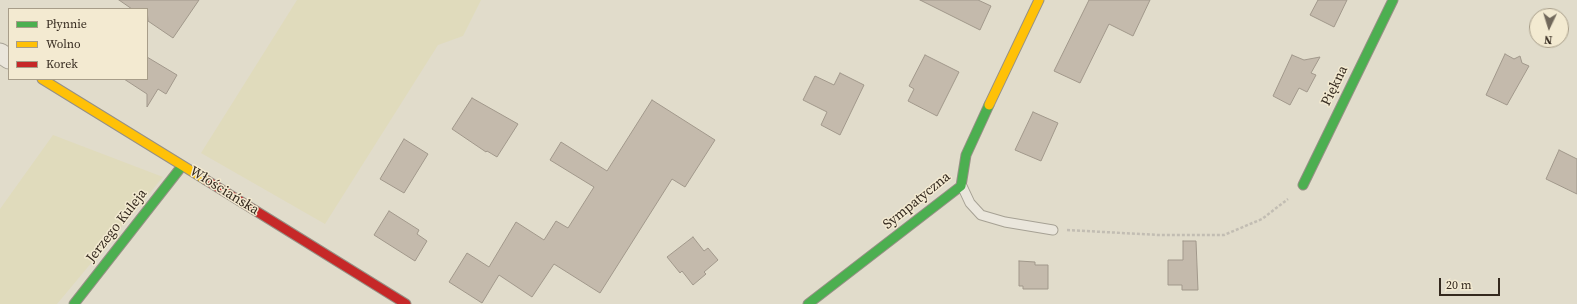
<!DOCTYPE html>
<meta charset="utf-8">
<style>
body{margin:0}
#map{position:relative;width:1577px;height:304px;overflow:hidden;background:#e1dccb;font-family:"Source Serif 4",serif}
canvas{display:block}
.legend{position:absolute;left:8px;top:8px;width:140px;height:72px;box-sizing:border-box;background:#f3ead1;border:1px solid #a79d89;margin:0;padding:5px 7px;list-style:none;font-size:12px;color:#34291e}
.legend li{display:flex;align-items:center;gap:8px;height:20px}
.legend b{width:20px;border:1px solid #a79d89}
.north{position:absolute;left:1529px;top:8px;width:40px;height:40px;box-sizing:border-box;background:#f3ead1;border:1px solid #a79d89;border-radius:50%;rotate:184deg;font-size:11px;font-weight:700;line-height:16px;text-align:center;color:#34291e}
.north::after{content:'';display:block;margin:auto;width:14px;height:18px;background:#71685b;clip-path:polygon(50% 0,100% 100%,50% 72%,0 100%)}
.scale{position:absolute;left:1439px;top:278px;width:61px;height:18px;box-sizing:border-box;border:2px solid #34291e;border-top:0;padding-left:5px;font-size:12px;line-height:14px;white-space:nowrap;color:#34291e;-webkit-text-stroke:3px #f3ead1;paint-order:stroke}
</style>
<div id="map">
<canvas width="1577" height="304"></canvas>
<ul class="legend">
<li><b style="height:5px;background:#4caf50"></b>Płynnie</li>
<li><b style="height:5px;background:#ffc107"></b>Wolno</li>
<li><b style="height:5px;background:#c62828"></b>Korek</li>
</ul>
<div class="north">N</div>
<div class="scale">20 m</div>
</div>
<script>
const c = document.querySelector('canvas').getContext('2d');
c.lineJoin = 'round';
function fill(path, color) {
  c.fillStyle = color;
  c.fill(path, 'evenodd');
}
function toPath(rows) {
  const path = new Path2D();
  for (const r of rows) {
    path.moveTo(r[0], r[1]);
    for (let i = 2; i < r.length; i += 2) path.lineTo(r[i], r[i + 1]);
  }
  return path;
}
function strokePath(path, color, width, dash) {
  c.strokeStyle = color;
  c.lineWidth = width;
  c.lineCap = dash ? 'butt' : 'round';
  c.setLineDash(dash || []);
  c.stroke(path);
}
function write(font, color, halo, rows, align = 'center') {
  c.font = font + ' "Source Serif 4",serif';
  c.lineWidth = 3;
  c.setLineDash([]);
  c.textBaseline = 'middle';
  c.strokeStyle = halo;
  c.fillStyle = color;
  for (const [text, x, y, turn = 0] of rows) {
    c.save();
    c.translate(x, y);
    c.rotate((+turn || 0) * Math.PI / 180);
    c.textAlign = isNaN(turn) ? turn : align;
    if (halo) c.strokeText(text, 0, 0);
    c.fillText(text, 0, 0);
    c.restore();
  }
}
const farmland = toPath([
 [297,0,481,0,463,36,438,45,325,224,201,153],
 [53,135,163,177,57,304,0,304,0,209]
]);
const building = toPath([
 [119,0,199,0,173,38,148,21,147,9,132,9,119,0],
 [920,0,978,0,991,6,980,30,920,0],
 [1089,0,1150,0,1133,36,1109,24,1080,83,1054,71,1089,0],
 [1318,0,1347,0,1334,27,1310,15,1318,0],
 [1505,54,1514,59,1520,56,1522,63,1529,66,1507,105,1486,95,1505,54],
 [925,55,959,72,937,116,908,101,914,89,909,86,925,55],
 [1292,55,1304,60,1320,57,1311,73,1316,75,1307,92,1299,88,1290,105,1273,96,1292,55],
 [147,57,177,75,166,94,158,89,147,107,147,94,124,79,147,79,147,57],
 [840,73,864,85,840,135,821,125,827,112,803,100,815,76,834,85,840,73],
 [472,98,518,124,497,157,487,151,486,152,452,129,472,98],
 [652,100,715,140,685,187,672,179,600,293,554,264,532,297,499,275,482,303,449,282,467,253,489,267,516,222,544,240,556,221,568,228,594,187,550,160,561,142,607,171,652,100],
 [1033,112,1058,123,1041,161,1015,150,1033,112],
 [404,139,428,154,404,193,380,179,404,139],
 [1559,150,1577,159,1577,194,1546,179,1559,150],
 [389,211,419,230,417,234,427,241,415,261,374,235,389,211],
 [693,237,704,251,708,248,718,260,704,272,706,274,693,285,682,271,680,273,667,257,693,237],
 [1183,241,1196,241,1198,290,1182,290,1182,285,1168,285,1168,260,1183,260,1183,241],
 [1019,261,1035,262,1035,265,1048,265,1048,289,1023,289,1023,286,1019,286,1019,261]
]);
const path = toPath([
 [1067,230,1159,235,1224,235,1262,219,1288,199]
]);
const lane = toPath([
 [962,186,970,203,981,215,1005,222,1053,230]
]);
const street = toPath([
 [0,53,9,59]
]);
const fast = toPath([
 [1303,185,1393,0],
 [74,304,182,166],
 [808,304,961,186,966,155,989,105]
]);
const slow = toPath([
 [42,79,206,180],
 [989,105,1039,0]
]);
const jam = toPath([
 [206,180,406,304]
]);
const streetNames = [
 ["Piękna",1335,86,-64],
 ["Włościańska",224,191,32],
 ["Sympatyczna",917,201,-39],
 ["Jerzego Kuleja",117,226,-52]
];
fill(farmland, '#e0dbbc');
fill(building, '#c4baac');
strokePath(building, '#a1988b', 1);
strokePath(lane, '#a6a194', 11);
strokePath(street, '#a6a194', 21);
strokePath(fast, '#969085', 11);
strokePath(slow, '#969085', 11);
strokePath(jam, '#969085', 11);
strokePath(path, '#c2bdb3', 2.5, [3, 2]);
strokePath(lane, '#eae6dc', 9);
strokePath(street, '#eae6dc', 19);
strokePath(fast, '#4caf50', 9);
strokePath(slow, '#ffc107', 9);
strokePath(jam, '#c62828', 9);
write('14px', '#34291e', '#f3ead1', streetNames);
</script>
